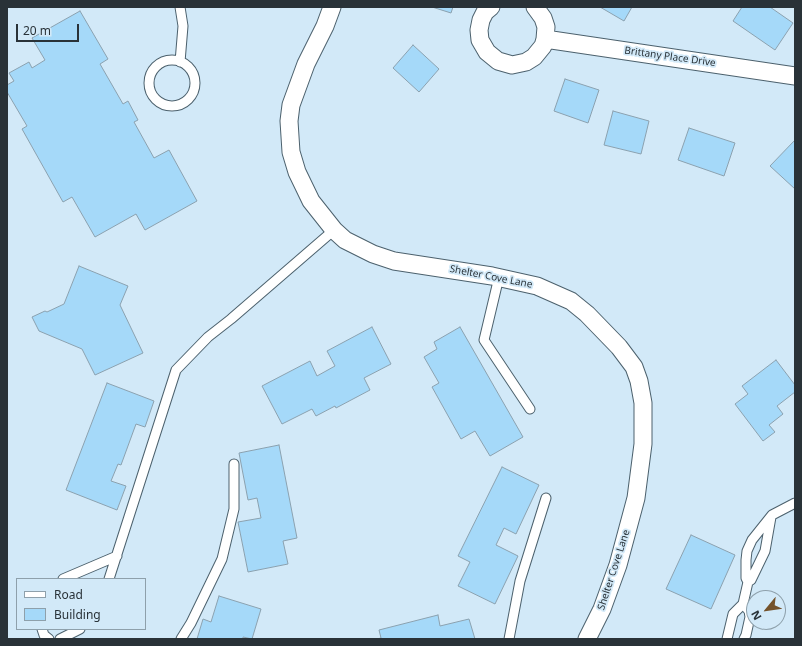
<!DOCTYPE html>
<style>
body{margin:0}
#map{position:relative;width:802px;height:646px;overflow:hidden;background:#d2e9f8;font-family:"Noto Sans",sans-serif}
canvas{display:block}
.frame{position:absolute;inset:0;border:8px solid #293238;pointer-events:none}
.legend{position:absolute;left:16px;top:578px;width:130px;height:52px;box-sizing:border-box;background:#d2e9f8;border:1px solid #8ea0ab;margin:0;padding:5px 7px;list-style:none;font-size:12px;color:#293238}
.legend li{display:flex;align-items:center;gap:8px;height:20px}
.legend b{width:20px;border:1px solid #8ea0ab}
.north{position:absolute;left:746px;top:590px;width:40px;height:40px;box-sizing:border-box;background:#d2e9f8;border:1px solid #8ea0ab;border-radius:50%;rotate:241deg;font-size:11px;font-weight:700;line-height:16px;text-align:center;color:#293238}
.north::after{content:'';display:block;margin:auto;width:14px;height:18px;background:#74522a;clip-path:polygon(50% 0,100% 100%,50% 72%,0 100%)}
.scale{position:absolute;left:16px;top:24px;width:63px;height:18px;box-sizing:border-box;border:2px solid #293238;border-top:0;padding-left:5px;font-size:12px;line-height:14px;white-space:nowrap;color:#293238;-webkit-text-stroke:3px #d2e9f8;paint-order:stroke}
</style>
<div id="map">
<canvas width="802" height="646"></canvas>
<div class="frame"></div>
<ul class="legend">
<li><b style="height:5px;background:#fff"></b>Road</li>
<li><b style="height:11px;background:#a5d9f9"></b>Building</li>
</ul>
<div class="north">N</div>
<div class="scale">20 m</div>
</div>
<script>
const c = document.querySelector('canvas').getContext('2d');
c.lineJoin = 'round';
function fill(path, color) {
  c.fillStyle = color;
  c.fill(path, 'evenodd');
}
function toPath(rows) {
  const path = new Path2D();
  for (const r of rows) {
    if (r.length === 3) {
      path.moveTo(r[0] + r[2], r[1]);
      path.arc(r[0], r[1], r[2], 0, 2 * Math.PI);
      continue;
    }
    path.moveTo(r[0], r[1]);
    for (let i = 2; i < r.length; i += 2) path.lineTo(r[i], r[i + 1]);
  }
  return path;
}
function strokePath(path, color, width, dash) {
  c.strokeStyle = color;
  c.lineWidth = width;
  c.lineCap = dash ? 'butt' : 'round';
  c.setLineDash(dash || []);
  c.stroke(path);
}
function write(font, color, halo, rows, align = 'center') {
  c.font = font + ' "Noto Sans",sans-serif';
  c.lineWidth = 3.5;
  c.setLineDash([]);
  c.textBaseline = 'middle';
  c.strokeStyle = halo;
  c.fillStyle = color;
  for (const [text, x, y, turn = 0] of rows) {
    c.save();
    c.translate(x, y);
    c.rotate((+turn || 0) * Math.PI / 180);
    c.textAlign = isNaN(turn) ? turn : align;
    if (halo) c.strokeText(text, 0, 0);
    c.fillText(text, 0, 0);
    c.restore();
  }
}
const building = toPath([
 [432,7,453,7,451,13,432,7],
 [600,7,632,7,624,21,600,7],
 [742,7,770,7,793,23,775,50,733,21,742,7],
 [80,11,108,59,100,64,123,104,128,101,138,120,134,122,154,158,169,150,197,201,145,230,136,214,95,237,72,197,63,202,22,129,27,126,7,92,7,85,14,81,9,73,29,62,32,68,45,60,32,38,80,11],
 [413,45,439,69,419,92,393,68,413,45],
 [565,79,599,90,588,123,554,111,565,79],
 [613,111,649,121,641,154,604,145,613,111],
 [689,128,735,143,724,176,678,160,689,128],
 [795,140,795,189,770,166,795,140],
 [79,266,128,286,120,305,143,353,95,375,82,349,39,331,32,317,45,311,47,312,64,304,79,266],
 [372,327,391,364,364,378,370,390,336,408,335,406,316,416,312,409,282,424,262,386,310,361,317,376,335,366,327,351,372,327],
 [460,327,523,437,490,456,475,431,461,439,432,387,439,383,424,357,437,349,434,342,460,327],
 [776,360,795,385,795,392,777,406,783,414,769,425,775,432,763,441,735,404,748,394,742,386,776,360],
 [107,383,154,401,145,427,136,424,121,465,118,464,111,481,126,486,117,510,66,490,107,383],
 [279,445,297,538,283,541,288,564,248,572,238,522,261,518,257,498,248,500,239,453,279,445],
 [502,467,539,485,516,534,504,528,496,545,518,556,495,604,458,586,470,562,458,556,502,467],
 [691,535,735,555,711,609,666,589,691,535],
 [219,596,261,609,252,639,243,637,243,639,197,639,203,619,211,622,219,596],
 [438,615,440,626,469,619,475,639,377,639,381,638,379,630,438,615]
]);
const service = toPath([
 [172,83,23],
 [180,62,183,26,180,7],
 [499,277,484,340,530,409],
 [63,579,117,556],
 [109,579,176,370,208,337,231,319,334,230],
 [748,582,751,580,765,551,771,517],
 [743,604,749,611,750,617,746,635,744,639],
 [42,629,44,635,49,639],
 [60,639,80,629],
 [181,639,191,623,222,559,234,509,234,464],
 [509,639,520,581,546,498],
 [727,639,733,614,743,604,748,582,746,578,746,560,747,551,752,540,772,515,795,503]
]);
const minor = toPath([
 [332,7,325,26,306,64,291,105,289,121,291,152,297,172,311,201,334,230,345,240,373,254,394,261,492,276,537,286,571,301,587,314,619,347,634,367,639,381,643,403,643,444,636,498,618,565,602,609,587,639],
 [491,7,485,12,481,20,479,30,480,40,487,52,498,61,512,65,526,62,534,57,543,46,545,39,546,27,543,18,535,7],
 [545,39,795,76]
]);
const streetNames = [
 ["Brittany Place Drive",670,57,8],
 ["Shelter Cove Lane",491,277,11],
 ["Shelter Cove Lane",614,570,-72]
];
fill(building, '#a5d9f9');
strokePath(building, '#8ba1af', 1);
strokePath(service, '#4c616d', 11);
strokePath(minor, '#4c616d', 19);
strokePath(service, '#fff', 9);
strokePath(minor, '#fff', 17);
write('10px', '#293238', '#d2e9f8', streetNames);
</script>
